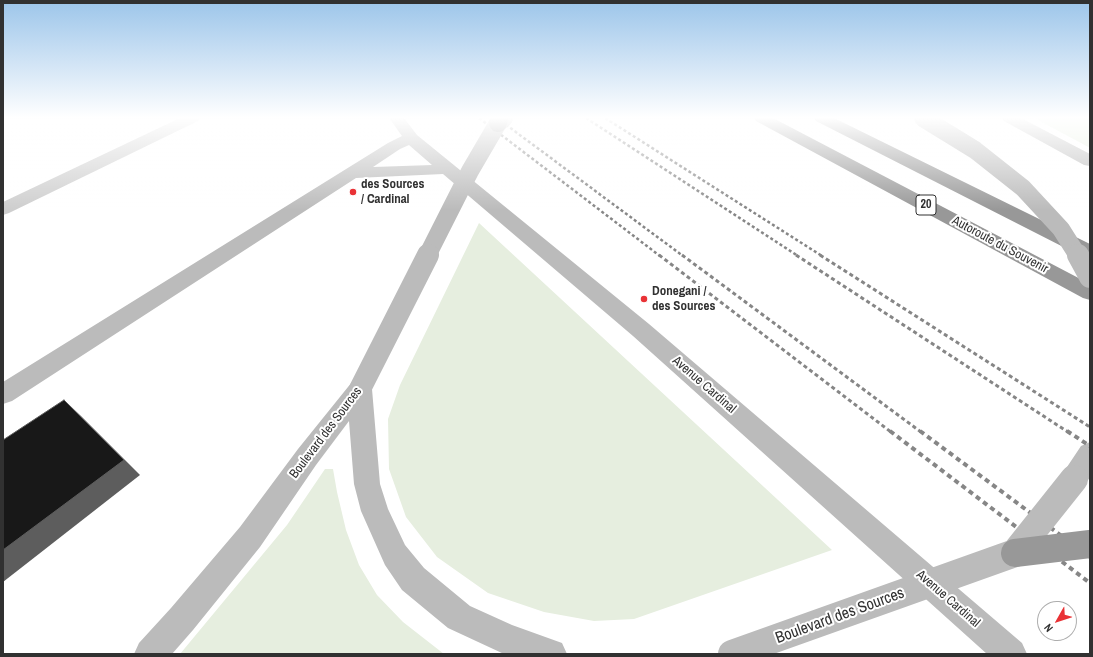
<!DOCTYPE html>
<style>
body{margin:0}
#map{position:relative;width:1093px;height:657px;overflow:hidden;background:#fff;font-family:"Archivo Narrow",sans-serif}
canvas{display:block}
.frame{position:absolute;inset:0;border:4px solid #313131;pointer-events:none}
.north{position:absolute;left:1037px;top:601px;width:40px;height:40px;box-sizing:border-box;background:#fff;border:1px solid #adadad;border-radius:50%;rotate:231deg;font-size:11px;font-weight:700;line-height:16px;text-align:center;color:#313131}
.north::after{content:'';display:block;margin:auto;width:14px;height:18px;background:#e93236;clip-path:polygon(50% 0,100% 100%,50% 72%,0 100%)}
</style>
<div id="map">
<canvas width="1093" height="657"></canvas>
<div class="frame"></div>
<div class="north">N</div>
</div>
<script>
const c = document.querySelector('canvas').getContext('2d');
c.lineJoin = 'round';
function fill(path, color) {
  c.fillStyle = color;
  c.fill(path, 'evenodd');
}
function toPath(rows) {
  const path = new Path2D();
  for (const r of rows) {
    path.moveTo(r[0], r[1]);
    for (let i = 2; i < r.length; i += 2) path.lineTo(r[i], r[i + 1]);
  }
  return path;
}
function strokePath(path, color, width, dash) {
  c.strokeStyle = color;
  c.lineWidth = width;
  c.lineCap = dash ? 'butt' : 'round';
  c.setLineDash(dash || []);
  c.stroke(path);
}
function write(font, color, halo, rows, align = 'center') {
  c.font = font + ' "Archivo Narrow",sans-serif';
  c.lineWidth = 4;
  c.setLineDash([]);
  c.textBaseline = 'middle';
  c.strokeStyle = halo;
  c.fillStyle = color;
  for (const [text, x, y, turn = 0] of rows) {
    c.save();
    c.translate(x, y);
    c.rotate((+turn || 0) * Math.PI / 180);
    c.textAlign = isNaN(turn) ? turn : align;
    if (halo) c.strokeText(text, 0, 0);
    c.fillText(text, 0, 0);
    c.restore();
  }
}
const green = toPath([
 [1034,118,1090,118,1090,148,1081,143],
 [479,223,832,550,634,619,594,621,544,612,488,593,437,557,406,517,389,469,388,419,400,385],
 [325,469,333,469,337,492,346,530,359,565,377,595,403,622,444,654,180,654,287,525]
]);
const street = toPath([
 [180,118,200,118,198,121,9,213,3,215,3,202,180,118]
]);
const secondary = toPath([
 [389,118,404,118,417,135,649,324,1022,643,1027,654,987,654,633,336,443,174,356,178,12,401,3,404,3,382,388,143,402,136,389,118],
 [409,145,432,165,373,167,400,149,409,145],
 [1002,118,1021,118,1090,154,1090,166,1084,165,1004,121,1002,118],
 [360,379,368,382,372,389,380,484,388,509,405,545,424,568,470,606,512,625,562,643,567,654,504,654,448,628,402,590,385,565,361,511,354,484,349,421,316,465,260,547,193,630,172,654,134,654,139,643,171,608,240,527,298,449,352,382,360,379],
 [1090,442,1090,477,1083,488,1074,491,1065,488,1061,479,1065,470,1081,446,1090,442]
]);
const highway = toPath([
 [754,118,773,118,1090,284,1090,300,1083,298,756,121,754,118],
 [814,118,834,118,1090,244,1090,259,1083,257,816,121,814,118]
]);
const railFar2 = toPath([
 [479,118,660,256],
 [497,118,683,256],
 [586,118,798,256],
 [605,118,822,256]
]);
const railFar1 = toPath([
 [659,255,891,432],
 [682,255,921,432],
 [796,255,1068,432],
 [820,255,1090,427]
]);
const rail = toPath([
 [890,431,1090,583],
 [920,431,1090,557],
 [1067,431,1090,446]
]);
const secondaryBridgeFar2 = toPath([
 [923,118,975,150,1023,188,1061,229,1078,256],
 [427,256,470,171,498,123,504,118]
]);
const secondaryBridgeFar1 = toPath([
 [1078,255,1090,277],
 [360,389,428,255]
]);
const secondaryBridge = toPath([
 [732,654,1015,553,1074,479]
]);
const highwayBridgeFar1 = toPath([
 [498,123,499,118]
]);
const highwayBridge = toPath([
 [1015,553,1090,544]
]);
const shadedWall = toPath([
 [64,400,81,416,140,475,3,582,3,550]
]);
const building = toPath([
 [64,400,124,460,3,550,3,440,64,400]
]);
const markers = [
 [353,192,4,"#e93236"],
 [644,299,4,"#e93236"]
];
const shields = [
 [926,205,20]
];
const shieldNames = [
 ["20",926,205]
];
const poiNames = [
 ["des Sources",361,185],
 ["/ Cardinal",361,200],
 ["Donegani /",652,292],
 ["des Sources",652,307]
];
const streetNames = [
 ["Autoroute du Souvenir",1000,245,28],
 ["Avenue Cardinal",704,385,41],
 ["Boulevard des Sources",326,433,-53],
 ["Avenue Cardinal",948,599,41]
];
const nearStreetnames = [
 ["Boulevard des Sources",840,616,-20]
];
fill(green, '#e6eedf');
fill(street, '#cecece');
fill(secondary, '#bbb');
fill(highway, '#989898');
strokePath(railFar2, '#868686', 2.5, [3, 2.5]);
strokePath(railFar1, '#868686', 3, [4, 3]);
strokePath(rail, '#868686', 4, [5, 4]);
strokePath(secondaryBridgeFar2, '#bbb', 18);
strokePath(secondaryBridgeFar1, '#bbb', 22);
strokePath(secondaryBridge, '#bbb', 28);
strokePath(highwayBridgeFar1, '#989898', 18);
strokePath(highwayBridge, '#989898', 28);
fill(shadedWall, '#5d5d5d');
fill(building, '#181818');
strokePath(building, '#5d5d5d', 1);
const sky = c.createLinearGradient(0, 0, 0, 210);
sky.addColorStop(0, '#9cc5ea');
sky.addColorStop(0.56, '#fff');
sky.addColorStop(1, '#ffffff00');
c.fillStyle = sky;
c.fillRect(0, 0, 1093, 210);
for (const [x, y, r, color] of markers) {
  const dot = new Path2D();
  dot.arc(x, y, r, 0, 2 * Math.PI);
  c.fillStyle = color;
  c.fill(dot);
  strokePath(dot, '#fff', 1.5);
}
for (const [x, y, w] of shields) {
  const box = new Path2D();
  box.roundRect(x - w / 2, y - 10, w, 20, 3);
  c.fillStyle = '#fff';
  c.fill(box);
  strokePath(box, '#313131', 1);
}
write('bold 12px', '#313131', null, shieldNames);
write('bold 13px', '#313131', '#fff', poiNames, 'left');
write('13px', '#313131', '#fff', streetNames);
write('16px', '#313131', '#fff', nearStreetnames);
</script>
